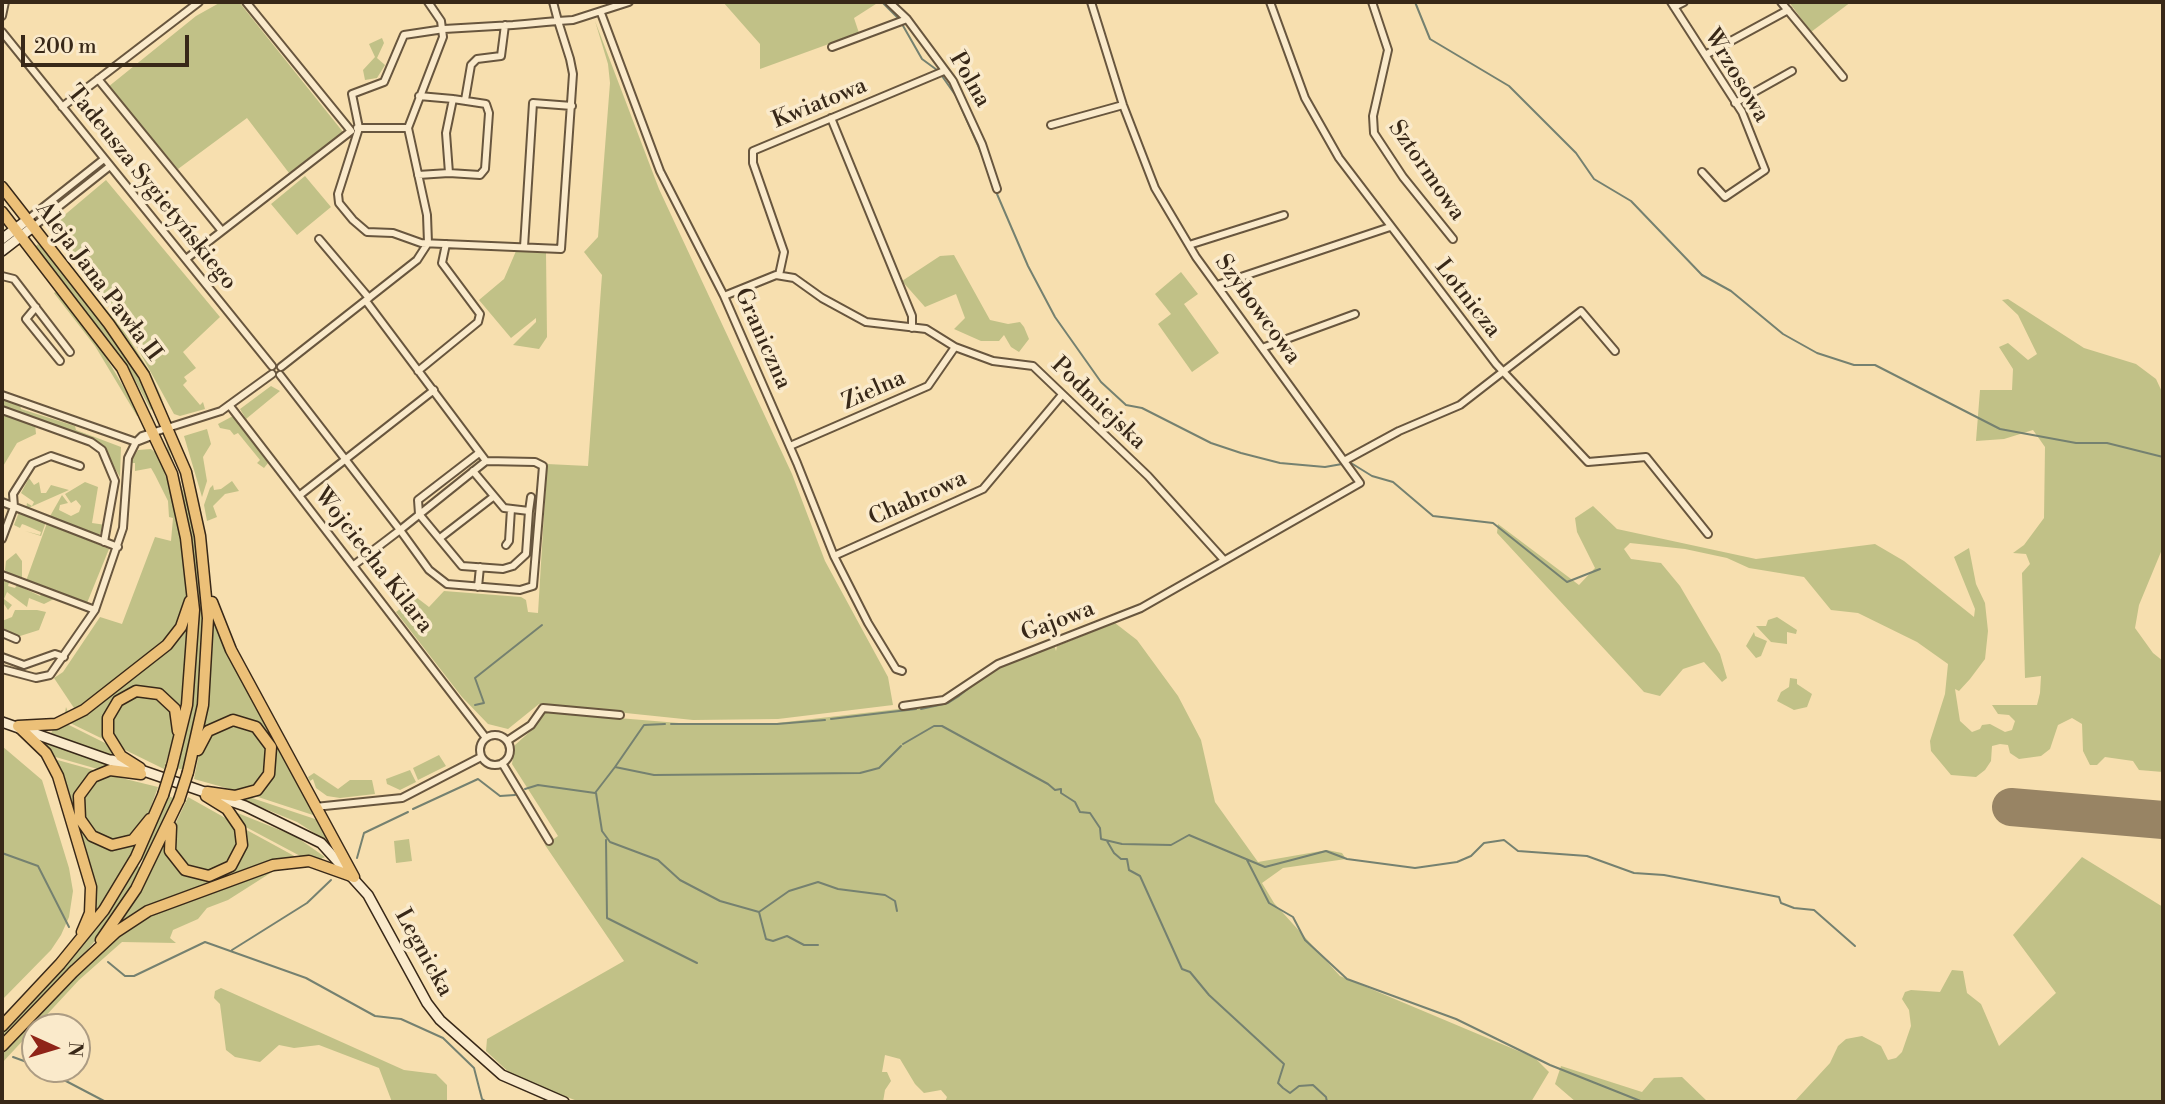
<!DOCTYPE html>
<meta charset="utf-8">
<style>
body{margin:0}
#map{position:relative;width:2165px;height:1104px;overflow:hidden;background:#f7dfaf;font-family:"Libre Bodoni",serif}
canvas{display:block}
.frame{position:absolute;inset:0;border:4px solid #382818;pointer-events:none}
.north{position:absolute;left:21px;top:1013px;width:70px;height:70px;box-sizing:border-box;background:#faeacb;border:2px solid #ac9c83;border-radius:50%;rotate:94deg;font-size:19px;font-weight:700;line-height:28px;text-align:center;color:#382818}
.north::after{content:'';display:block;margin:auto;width:24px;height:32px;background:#8f2418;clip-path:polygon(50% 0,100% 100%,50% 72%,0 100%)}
.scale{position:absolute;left:21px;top:35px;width:168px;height:32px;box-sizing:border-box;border:4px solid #382818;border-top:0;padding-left:9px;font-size:21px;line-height:24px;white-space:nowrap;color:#382818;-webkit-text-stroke:5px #faeacb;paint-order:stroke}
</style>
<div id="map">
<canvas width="2165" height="1104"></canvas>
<div class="frame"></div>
<div class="north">N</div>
<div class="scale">200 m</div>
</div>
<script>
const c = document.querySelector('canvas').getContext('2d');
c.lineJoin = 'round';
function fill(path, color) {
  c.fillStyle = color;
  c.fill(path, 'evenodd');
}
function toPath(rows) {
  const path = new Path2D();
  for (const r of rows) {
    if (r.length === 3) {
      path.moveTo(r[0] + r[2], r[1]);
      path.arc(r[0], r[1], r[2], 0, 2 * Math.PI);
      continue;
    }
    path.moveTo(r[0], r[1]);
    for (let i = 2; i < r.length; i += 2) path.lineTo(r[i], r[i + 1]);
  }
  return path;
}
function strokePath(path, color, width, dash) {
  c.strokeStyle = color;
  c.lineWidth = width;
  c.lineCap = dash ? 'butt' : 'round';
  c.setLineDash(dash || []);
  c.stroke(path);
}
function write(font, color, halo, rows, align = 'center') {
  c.font = font + ' "Libre Bodoni",serif';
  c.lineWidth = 7;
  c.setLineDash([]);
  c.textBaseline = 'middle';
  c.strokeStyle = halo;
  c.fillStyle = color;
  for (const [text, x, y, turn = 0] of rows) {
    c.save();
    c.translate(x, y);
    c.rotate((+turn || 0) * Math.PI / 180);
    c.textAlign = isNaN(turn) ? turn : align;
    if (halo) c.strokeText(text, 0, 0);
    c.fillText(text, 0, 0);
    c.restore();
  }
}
const green = toPath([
 [221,2,239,2,343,132,289,173,247,118,178,169,108,87,196,16],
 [723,2,879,2,854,18,859,33,760,69,760,44],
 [1789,2,1851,2,1811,32],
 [595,21,659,189,792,474,825,561,888,677,893,705,778,719,693,720,539,704,508,729,488,724,462,697,396,612,416,597,429,607,444,591,521,597,526,600,528,612,538,613,547,464,588,466,602,275,584,252,598,237,610,83,608,64],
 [382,38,384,43,377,58,385,65,377,78,365,80,363,70,375,57,369,44],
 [305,176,331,207,297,235,271,204],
 [106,180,220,317,183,352,196,368,184,377,187,381,183,385,200,405,203,402,205,409,180,416,174,414,129,333,48,229],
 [48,237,126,334,150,372,164,403,141,361],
 [38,244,75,286,123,350,155,407,151,410,124,360,35,247],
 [516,251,546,253,547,337,539,349,513,345,536,322,536,318,511,338,479,300,504,279],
 [954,255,990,320,1008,324,1020,322,1024,327,1029,339,1019,352,1011,347,1004,335,999,341,981,341,954,329,965,318,956,294,925,307,902,281,940,256],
 [1181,272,1198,294,1184,304,1219,353,1192,372,1158,324,1171,314,1155,294],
 [57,291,93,335,140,415,137,416,95,346,54,293],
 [2008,299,2084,348,2136,364,2156,379,2163,394,2163,547,2139,605,2135,628,2153,653,2163,661,2163,772,2139,770,2133,761,2105,757,2097,765,2090,765,2083,751,2082,724,2072,718,2058,725,2050,749,2041,756,2019,759,2010,753,2008,745,2000,744,1992,746,1991,761,1985,770,1976,777,1951,775,1931,751,1930,741,1945,694,1948,664,1917,642,1858,613,1831,610,1804,577,1749,568,1727,558,1685,549,1630,543,1624,549,1631,559,1661,563,1680,586,1720,654,1727,678,1722,682,1704,662,1683,669,1660,696,1644,692,1497,533,1498,524,1579,585,1595,568,1577,532,1575,518,1593,506,1617,529,1756,559,1875,544,1904,561,1974,617,1975,609,1954,557,1969,548,1976,584,1985,603,1988,631,1985,659,1970,679,1959,691,1955,689,1960,721,1972,732,1980,729,1982,725,1990,724,2005,732,2012,730,2015,721,2009,715,1998,714,1992,705,2037,705,2040,693,2041,676,2025,678,2022,573,2030,564,2026,554,2013,553,2024,545,2044,518,2045,447,2033,430,2004,439,1976,441,1980,390,2012,390,2013,369,1999,347,2008,343,2028,360,2037,354,2018,315,2002,300],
 [271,386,280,391,246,419,240,409],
 [2,398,20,404,21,409,75,426,76,430,121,447,120,477,103,448,2,408],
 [2,412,35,424,36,434,17,443,2,468],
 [233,416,268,463,264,468,257,463,260,460,238,433,234,435,230,430,220,428,218,424],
 [207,429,211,444,203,457,207,481,202,497,184,436],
 [166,441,197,532,205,618,199,705,184,770,176,768,195,676,197,610],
 [151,449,158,455,177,507,188,599,171,638,83,707,64,718,66,707,68,712,74,708,54,678,63,672,100,617,122,624,155,537,171,541,173,518,169,517,168,501,155,475,151,468,135,471,135,463,130,463,138,450],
 [29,478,34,485,39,482,41,493,46,493,51,485,69,490,26,509,27,503,32,506,34,502,21,493],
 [232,481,239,491,225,494,213,506,217,517,207,521,204,505,210,488,213,485,214,490,221,489],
 [85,482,98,487,92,523,106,525,99,535,49,518,62,495,68,503,60,505,59,510,71,516,79,512,81,506,76,500,71,503,65,494],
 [19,512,46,522,41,536,25,531,40,535,41,532,25,525,22,524,20,528,14,525],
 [47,523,109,549,87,603,26,581],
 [16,553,22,561,22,579,8,574,5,570,6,561],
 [2,577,10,580,8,586,15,588,17,585,40,596,42,592,56,598,44,604,29,598,27,607,7,592,4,599,12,605,8,610,2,601],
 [15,610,37,610,46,612,39,630,17,637,2,627,2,621,12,617],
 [213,617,316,816,252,795,272,775,275,764,269,737,257,724,244,718,228,718,215,723,201,735,208,691],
 [1777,617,1797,630,1796,634,1787,632,1787,644,1771,642,1756,626,1766,626,1768,620],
 [189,622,182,715,156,690,116,699,107,741,68,722],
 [1115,623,1137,640,1178,696,1201,740,1215,802,1258,862,1327,850,1342,853,1346,859,1283,868,1262,883,1274,903,1340,976,1535,1058,1549,1072,1531,1102,945,1102,947,1097,941,1090,924,1093,915,1084,900,1059,885,1055,882,1072,887,1072,891,1081,885,1090,883,1102,580,1102,514,1077,486,1051,487,1039,624,961,545,845,558,836,512,764,515,745,534,728,545,712,691,724,777,723,934,705,956,696,1007,662,1054,644,1056,651,1057,646],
 [1754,632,1755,636,1767,641,1761,656,1756,658,1746,646],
 [1790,678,1797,679,1797,684,1812,694,1807,707,1794,710,1777,701,1781,692,1789,687],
 [145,693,168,703,177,725,164,769,115,745,110,722,122,700],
 [65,723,109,745,117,758,51,733,54,728],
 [225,724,247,725,268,748,264,779,244,793,194,779,200,748,208,735],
 [45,740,114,765,101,770,52,756,44,746],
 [2,746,42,780,69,868,73,891,69,917,61,935,51,950,2,1000],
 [439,755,446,766,418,780,413,768],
 [54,759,97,771,76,800,94,841,139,839,134,855,93,919,94,902],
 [410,770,416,782,400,790,387,784,386,779],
 [314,773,338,789,350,780,372,780,375,794,340,798,327,796,316,788,313,779,310,781,308,777],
 [105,774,158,787,144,826,125,840,104,840,85,825,82,797,88,785],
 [167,796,174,798,147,862,139,858],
 [188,797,236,824,240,836,234,859,212,873,191,870,175,854,174,827],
 [249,797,318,820,330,843,297,822,241,799],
 [235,812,295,836,325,857,319,860,304,858,242,825],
 [243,828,298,858,281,860,114,930,165,841,188,875,229,871],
 [409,839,412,861,396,863,394,841],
 [2082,857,2163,907,2163,1102,1794,1102,1830,1063,1838,1046,1846,1039,1862,1036,1881,1046,1888,1060,1896,1058,1902,1052,1911,1026,1909,1010,1902,999,1905,992,1911,990,1940,992,1952,970,1963,971,1967,993,1981,1004,1999,1046,2056,993,2013,935],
 [309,864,272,872,228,900,207,908,198,919,173,930,170,938,176,943,122,942,79,980,2,1063,2,1050,112,939,149,914,274,868],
 [136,865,143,869,108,925,70,971,2,1042,2,1030],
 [221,988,404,1070,436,1074,447,1085,447,1102,392,1102,379,1068,319,1045,294,1048,279,1045,260,1062,235,1057,226,1050,220,1004,214,998,215,991],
 [1561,1066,1642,1092,1654,1078,1682,1077,1708,1102,1576,1102,1555,1084]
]);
const stream = toPath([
 [882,2,898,18],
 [1415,2,1430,39,1509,86,1576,153,1594,179,1631,201,1702,275,1731,291,1783,334,1817,353,1854,365,1875,365,2000,429,2076,443,2107,443,2163,457],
 [902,24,922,59,937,70],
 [942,76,956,96,984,159],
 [997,194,1028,266,1055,317,1101,382,1126,405,1142,408,1211,443,1241,453,1280,463,1325,467,1342,464],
 [1351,463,1372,476,1393,482,1433,516,1493,523,1567,582,1600,569],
 [996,669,1006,664],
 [960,695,979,680],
 [475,705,484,703,475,678,542,625],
 [921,709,948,703,959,696],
 [831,719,916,709],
 [671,724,777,724,825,720],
 [903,744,934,726,942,726,1048,784,1055,790,1061,789,1061,793,1075,802,1080,812,1090,813,1100,828,1101,839,1122,844,1171,845,1189,835,1265,867,1326,851,1347,859,1415,868,1457,862,1471,856,1484,843,1504,840,1518,851,1587,856,1634,873,1664,875,1779,897,1781,903,1794,908,1814,910,1855,946],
 [615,767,644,725,665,724],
 [525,789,538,785,595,793,615,767,654,775,860,773,879,768,901,746],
 [596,793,602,831,610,842,658,860,680,880,720,901,759,912,789,891,818,882,838,889,885,895,895,901,897,911],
 [413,809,478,779,500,796,515,795],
 [606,840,607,918,697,963],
 [1107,841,1114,853,1121,859,1127,859,1129,870,1140,876,1182,969,1190,972,1209,995,1284,1064,1278,1083,1283,1088,1290,1093,1299,1086,1313,1085,1326,1097,1327,1102],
 [2,853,38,866,69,927],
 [357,858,364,833,408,812],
 [1247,860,1269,903,1293,917,1305,940,1347,979,1456,1019,1550,1065,1643,1102],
 [759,912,766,939,773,941,787,936,804,945,818,945],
 [232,950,307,903,331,880],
 [108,962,125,976,134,976,205,942,306,978,375,1016,401,1019,443,1038,474,1068,482,1099,487,1102],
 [13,1057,35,1065],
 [43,1069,106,1102]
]);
const runway = toPath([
 [2011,807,2163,820]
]);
const street = toPath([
 [553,2,558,21,570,59,573,74,561,249,421,243,393,233,367,232,353,220,339,203,338,194,359,128,352,94,384,82,404,35,444,29,513,25,525,24,546,22,558,21,573,20,629,2],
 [889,2,907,19,953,81,982,144,997,189],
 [1270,2,1305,98,1339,158,1496,364,1588,462,1646,457,1708,534],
 [1372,2,1388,50,1373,116,1374,133,1403,177,1453,239],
 [1671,2,1742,112,1765,170,1725,197,1702,172],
 [1781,2,1843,77],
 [1674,7,1684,2],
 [601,13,660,171,724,296,797,463,834,556,868,623,896,669,902,671],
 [2,16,5,2],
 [2,32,272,366],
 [832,47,907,19],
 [1707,54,1788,10],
 [98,79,222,231],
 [465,100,471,65,477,59,501,56,505,25],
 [1735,103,1792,71],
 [62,107,199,2],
 [831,118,912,316,912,328],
 [1051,125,1123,105],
 [357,128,408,128],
 [449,173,480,175,485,169,489,113,486,104,453,99],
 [418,175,449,173,446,133,453,99,419,96],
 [27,220,104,159],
 [33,227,110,166],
 [319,239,369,298],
 [1189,245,1284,215],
 [524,247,533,103,572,106],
 [186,259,351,131,246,2],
 [779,275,784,252,753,163,753,151,944,71],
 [2,276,14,279,70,352],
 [1217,285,1390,227],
 [724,296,776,275,794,278,822,298,866,322,926,329,955,347,993,361,1033,366,1148,476,1224,560],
 [366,301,486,461],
 [36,307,26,319,60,361],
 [1262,348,1355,314],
 [281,367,417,260,428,243,427,215,408,128,443,37,441,21,428,2],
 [418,371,478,322,480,314,442,263,446,244],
 [280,375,400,530,429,570,447,584,520,590,533,586,543,466,535,462,486,461,400,530,354,565],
 [2,395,136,442,154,435],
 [230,406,486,738],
 [2,410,91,442,102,450,115,481,104,542],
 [790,446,928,386,955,347],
 [1344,461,1399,431,1460,405,1581,311,1615,351],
 [473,471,504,508,529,511,526,554,513,566,503,569,462,566,419,514,418,500,479,453],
 [300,495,434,390],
 [2,502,118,547],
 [529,511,531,497],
 [440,538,493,497],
 [2,539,14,507,13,494,32,464,51,456,80,466],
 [506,545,509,541,511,509],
 [834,556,983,489,1061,396],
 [2,575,95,610],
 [478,587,480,567],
 [2,633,16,639],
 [2,657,24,665,55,654,64,657],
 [2,669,36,678,50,675,95,610,123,528,128,458,136,442,142,436,221,411,272,374],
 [903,706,944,700,998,664,1141,608,1360,483,1196,257,1155,188,1123,105,1091,2],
 [495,750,15],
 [507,741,531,725,543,708,620,715],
 [502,763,549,841],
 [315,807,402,798,481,757]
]);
const secondary = toPath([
 [2,239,27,220],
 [2,251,33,227],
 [2,722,115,762],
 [112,760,245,806,321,843,368,895,427,1003,440,1020,502,1075,564,1102]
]);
const primary = toPath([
 [2,187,109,324,144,375,186,472,200,536,208,618,203,705,188,772],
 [2,212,122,368,172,474,186,538,194,610,187,705,172,766],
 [212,602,231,650,354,877],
 [18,726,46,753,58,776,91,887,90,913,82,932],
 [18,726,56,724,84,710,167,645,181,627,190,601],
 [198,750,208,731,233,720,256,727,271,747,269,774,257,790,235,796,207,792],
 [140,768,121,756,108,735,108,718,118,701,136,691,159,694,175,709,178,731],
 [141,774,110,770,93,777,79,796,80,819,92,836,112,845,133,840,150,819],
 [171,827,170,851,185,870,209,876,231,866,242,845,240,828,227,809,206,796],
 [101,940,136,889,179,800],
 [72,973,116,932,148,911,273,865,309,861,354,877],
 [2,1026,60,964,104,910,136,857,163,795],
 [2,1046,75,970]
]);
const primaryBridge = toPath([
 [163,795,172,766],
 [179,800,188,772]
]);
const streetNames = [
 ["Wrzosowa",1736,76,59],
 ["Polna",969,80,60],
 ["Kwiatowa",820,104,-22],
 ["Sztormowa",1426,171,55],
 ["Tadeusza Sygietyńskiego",151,188,51],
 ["Aleja Jana Pawła II",98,282,53],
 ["Lotnicza",1467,299,52],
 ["Szybowcowa",1257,310,54],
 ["Graniczna",762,339,66],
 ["Zielna",874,391,-24],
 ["Podmiejska",1098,404,44],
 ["Chabrowa",918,499,-24],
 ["Wojciecha Kilara",373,561,52],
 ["Gajowa",1058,622,-21],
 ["Legnicka",423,953,61]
];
fill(green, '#c1c187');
strokePath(stream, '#758170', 2);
strokePath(runway, '#988464', 38);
strokePath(street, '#68563e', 10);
strokePath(secondary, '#382818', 12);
strokePath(primary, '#382818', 13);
strokePath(street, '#faeacb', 6);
strokePath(secondary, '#faeacb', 9);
strokePath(primary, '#ecc078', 10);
strokePath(primaryBridge, '#382818', 13, []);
strokePath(primaryBridge, '#ecc078', 10);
write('23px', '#382818', '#faeacb', streetNames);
</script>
